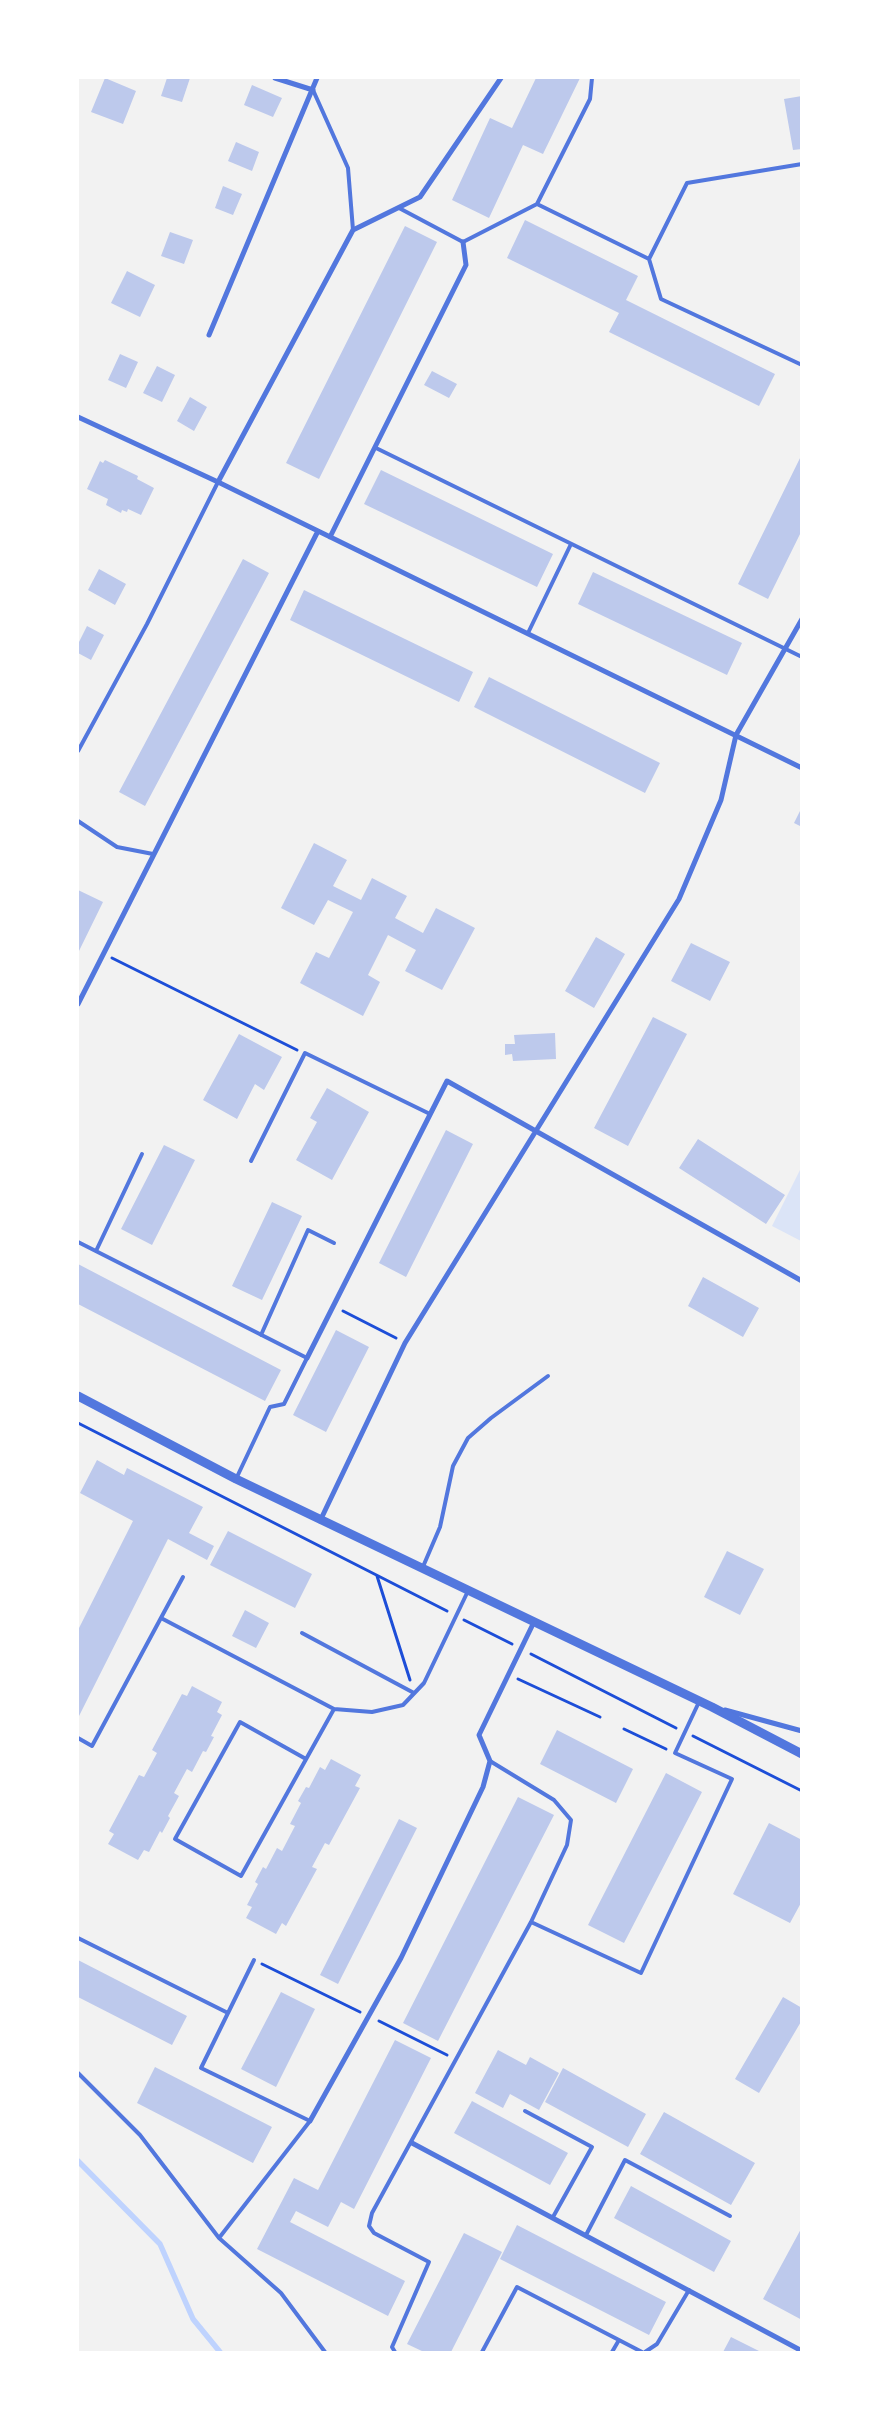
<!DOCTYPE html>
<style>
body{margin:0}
#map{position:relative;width:879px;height:2430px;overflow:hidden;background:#f2f2f2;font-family:Rubik,sans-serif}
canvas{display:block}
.frame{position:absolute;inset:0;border:79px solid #fff;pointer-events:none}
</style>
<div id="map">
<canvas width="879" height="2430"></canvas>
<div class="frame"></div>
</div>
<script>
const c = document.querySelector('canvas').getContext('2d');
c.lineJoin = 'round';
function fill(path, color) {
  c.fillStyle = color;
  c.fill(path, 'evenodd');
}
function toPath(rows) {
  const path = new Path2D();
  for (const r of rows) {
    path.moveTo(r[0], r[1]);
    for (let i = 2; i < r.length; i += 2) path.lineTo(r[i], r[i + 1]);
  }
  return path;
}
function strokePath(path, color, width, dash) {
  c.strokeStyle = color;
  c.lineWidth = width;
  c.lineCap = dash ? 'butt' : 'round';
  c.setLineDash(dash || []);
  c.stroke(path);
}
const green = toPath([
 [801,1168,802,1241,801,1241,772,1226]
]);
const stream = toPath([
 [78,2161,160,2244,193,2319,220,2352]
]);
const building = toPath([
 [105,78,136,91,123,124,91,112],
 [167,78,190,78,182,102,161,96],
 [536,78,580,78,543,154,523,145,489,218,452,200,490,118,512,128],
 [252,85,282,98,273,117,244,105],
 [802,96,802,149,793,150,784,99],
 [236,142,259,152,252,171,228,161],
 [223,186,242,194,233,215,215,208],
 [525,220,638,276,626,300,775,374,759,406,609,332,619,313,507,258],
 [405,226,437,242,319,479,286,463],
 [170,232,193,240,184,264,161,256],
 [127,271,155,285,140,317,111,303],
 [120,354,138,362,126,388,108,380],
 [157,366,175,375,162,402,143,393],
 [432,371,457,384,449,398,424,385],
 [190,397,207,407,194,431,177,421],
 [802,454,802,530,768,599,738,584],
 [105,460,138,476,137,479,154,488,141,515,128,509,127,512,122,510,121,513,106,505,108,499,87,489,100,461,103,463],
 [381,470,553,554,537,587,364,504],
 [243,559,269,573,145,806,119,792],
 [99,569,126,584,115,605,88,590],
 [593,572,742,643,727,675,578,604],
 [304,590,473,672,459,702,290,620],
 [87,626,104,635,91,660,78,653,78,644],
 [489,677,660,763,645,793,474,707],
 [802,807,802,827,794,823],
 [314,843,347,860,333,886,361,900,372,878,407,896,395,918,423,933,436,908,475,928,442,990,405,971,416,950,388,935,368,975,380,982,363,1016,300,983,316,952,329,958,353,912,328,900,314,925,281,908],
 [78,890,103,902,78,953],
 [596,937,625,954,594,1008,565,991],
 [691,943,730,962,710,1001,671,981],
 [653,1017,687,1034,628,1146,594,1128],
 [555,1033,556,1059,513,1061,512,1054,505,1055,505,1044,515,1044,514,1035],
 [239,1034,282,1057,264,1090,255,1084,237,1119,203,1100],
 [327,1088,369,1112,332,1180,296,1160,317,1122,310,1118],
 [446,1130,473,1144,406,1277,379,1263],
 [698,1139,785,1195,766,1224,679,1168],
 [164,1145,195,1160,152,1245,121,1229],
 [272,1202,302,1216,262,1300,232,1286],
 [78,1264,281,1370,265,1401,78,1304],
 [703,1277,759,1308,743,1337,688,1306],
 [336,1330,369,1347,326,1432,293,1415],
 [97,1460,124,1475,127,1468,203,1507,189,1533,214,1546,207,1560,168,1539,78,1718,78,1630,133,1521,80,1493],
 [228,1531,312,1574,295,1608,210,1565],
 [727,1551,764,1569,740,1615,704,1597],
 [245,1610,269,1623,256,1648,232,1636],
 [192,1686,222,1702,217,1712,222,1715,211,1736,214,1737,206,1752,203,1751,192,1772,187,1769,174,1793,179,1796,168,1816,170,1818,162,1833,160,1831,149,1852,144,1850,138,1860,108,1844,114,1834,109,1831,139,1775,144,1777,157,1753,152,1750,182,1694,187,1696],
 [557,1730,633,1769,616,1803,540,1764],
 [331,1759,361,1775,355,1786,360,1788,329,1845,325,1843,312,1867,317,1869,286,1926,282,1923,276,1934,246,1918,252,1907,247,1905,258,1884,255,1882,263,1867,266,1869,277,1848,282,1851,295,1826,290,1824,301,1803,298,1801,306,1787,309,1788,320,1767,325,1770],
 [666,1773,702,1792,624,1943,588,1925],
 [518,1797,554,1815,438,2041,403,2023],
 [399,1819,417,1828,338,1984,320,1975],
 [769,1823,802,1840,802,1901,790,1923,733,1894],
 [78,1960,187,2016,172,2045,78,1997],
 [281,1992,315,2009,276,2087,241,2069],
 [783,1997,802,2008,802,2020,759,2093,735,2079],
 [395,2040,431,2058,354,2209,341,2202,328,2227,296,2211,290,2222,405,2281,388,2316,257,2249,294,2178,318,2190],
 [498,2050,526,2065,530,2057,559,2073,539,2110,510,2094,503,2108,475,2093],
 [155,2067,272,2127,253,2163,137,2103],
 [563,2068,646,2114,628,2147,545,2102],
 [472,2101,568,2153,550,2185,454,2133],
 [664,2112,755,2163,731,2205,640,2154],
 [631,2186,731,2241,714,2272,614,2218],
 [517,2225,666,2302,649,2335,500,2259],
 [802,2227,802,2320,763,2299],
 [464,2233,502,2252,451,2352,424,2352,407,2344],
 [731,2337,761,2352,723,2352]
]);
const path = toPath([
 [112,958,297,1050],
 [343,1311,396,1338],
 [78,1423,447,1611],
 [377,1576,410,1680],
 [464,1620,512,1644],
 [531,1654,676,1728],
 [518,1679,600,1717],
 [624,1729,666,1749],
 [693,1736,802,1791],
 [262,1964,360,2012],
 [379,2021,447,2055]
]);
const service = toPath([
 [313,90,348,168,353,230],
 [537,204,590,99,592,78],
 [399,208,463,242,537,204,649,259,661,299,802,365],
 [649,259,687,183,802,164],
 [376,448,802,657],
 [528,633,571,544],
 [78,751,147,624,218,482],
 [78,821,117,847,153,854],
 [251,1161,305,1053,430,1114],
 [78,1242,307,1358,284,1404,270,1407,236,1479],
 [96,1251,142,1154],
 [261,1335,308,1230,334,1243],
 [422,1569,440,1527,453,1466,468,1438,491,1418,548,1376],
 [161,1618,334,1709,372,1712,403,1705,424,1683,468,1591],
 [302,1633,414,1693],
 [78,1738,92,1746,183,1577],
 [306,1759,240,1722,175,1839,241,1876,334,1709],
 [531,1922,641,1973,732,1779,675,1753,699,1702],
 [78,1938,228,2013],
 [78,2073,140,2135,219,2238,281,2293,325,2352],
 [525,2111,592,2147,553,2217],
 [586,2235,625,2160,730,2216],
 [219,2238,310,2121,201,2068,254,1960],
 [395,2352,392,2347,429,2262,374,2233,369,2226,372,2213,531,1922,567,1845,571,1820,554,1800,490,1761],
 [482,2352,517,2287,642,2352],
 [612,2352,619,2340],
 [645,2352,657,2344,689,2290]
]);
const minor = toPath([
 [275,78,313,90],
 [209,335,317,78],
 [78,417,218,482,802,768],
 [218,482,353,230,420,197,501,78],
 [330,537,466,265,463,242],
 [78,1004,318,531],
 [307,1358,447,1081,802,1281],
 [320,1521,405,1343,679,899,721,800,736,735,802,619],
 [725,1710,802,1731],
 [310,2121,401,1958,483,1787,490,1761,479,1735,534,1622],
 [412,2143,802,2351]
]);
const tertiary = toPath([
 [78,1396,236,1479,712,1707,802,1754]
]);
fill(green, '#dbe4f7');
strokePath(stream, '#bfd3fe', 5.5);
fill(building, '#bdc9ec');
strokePath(path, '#1d4ed8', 3);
strokePath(service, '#5277de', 4);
strokePath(minor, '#5277de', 5);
strokePath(tertiary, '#5277de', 9);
</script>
